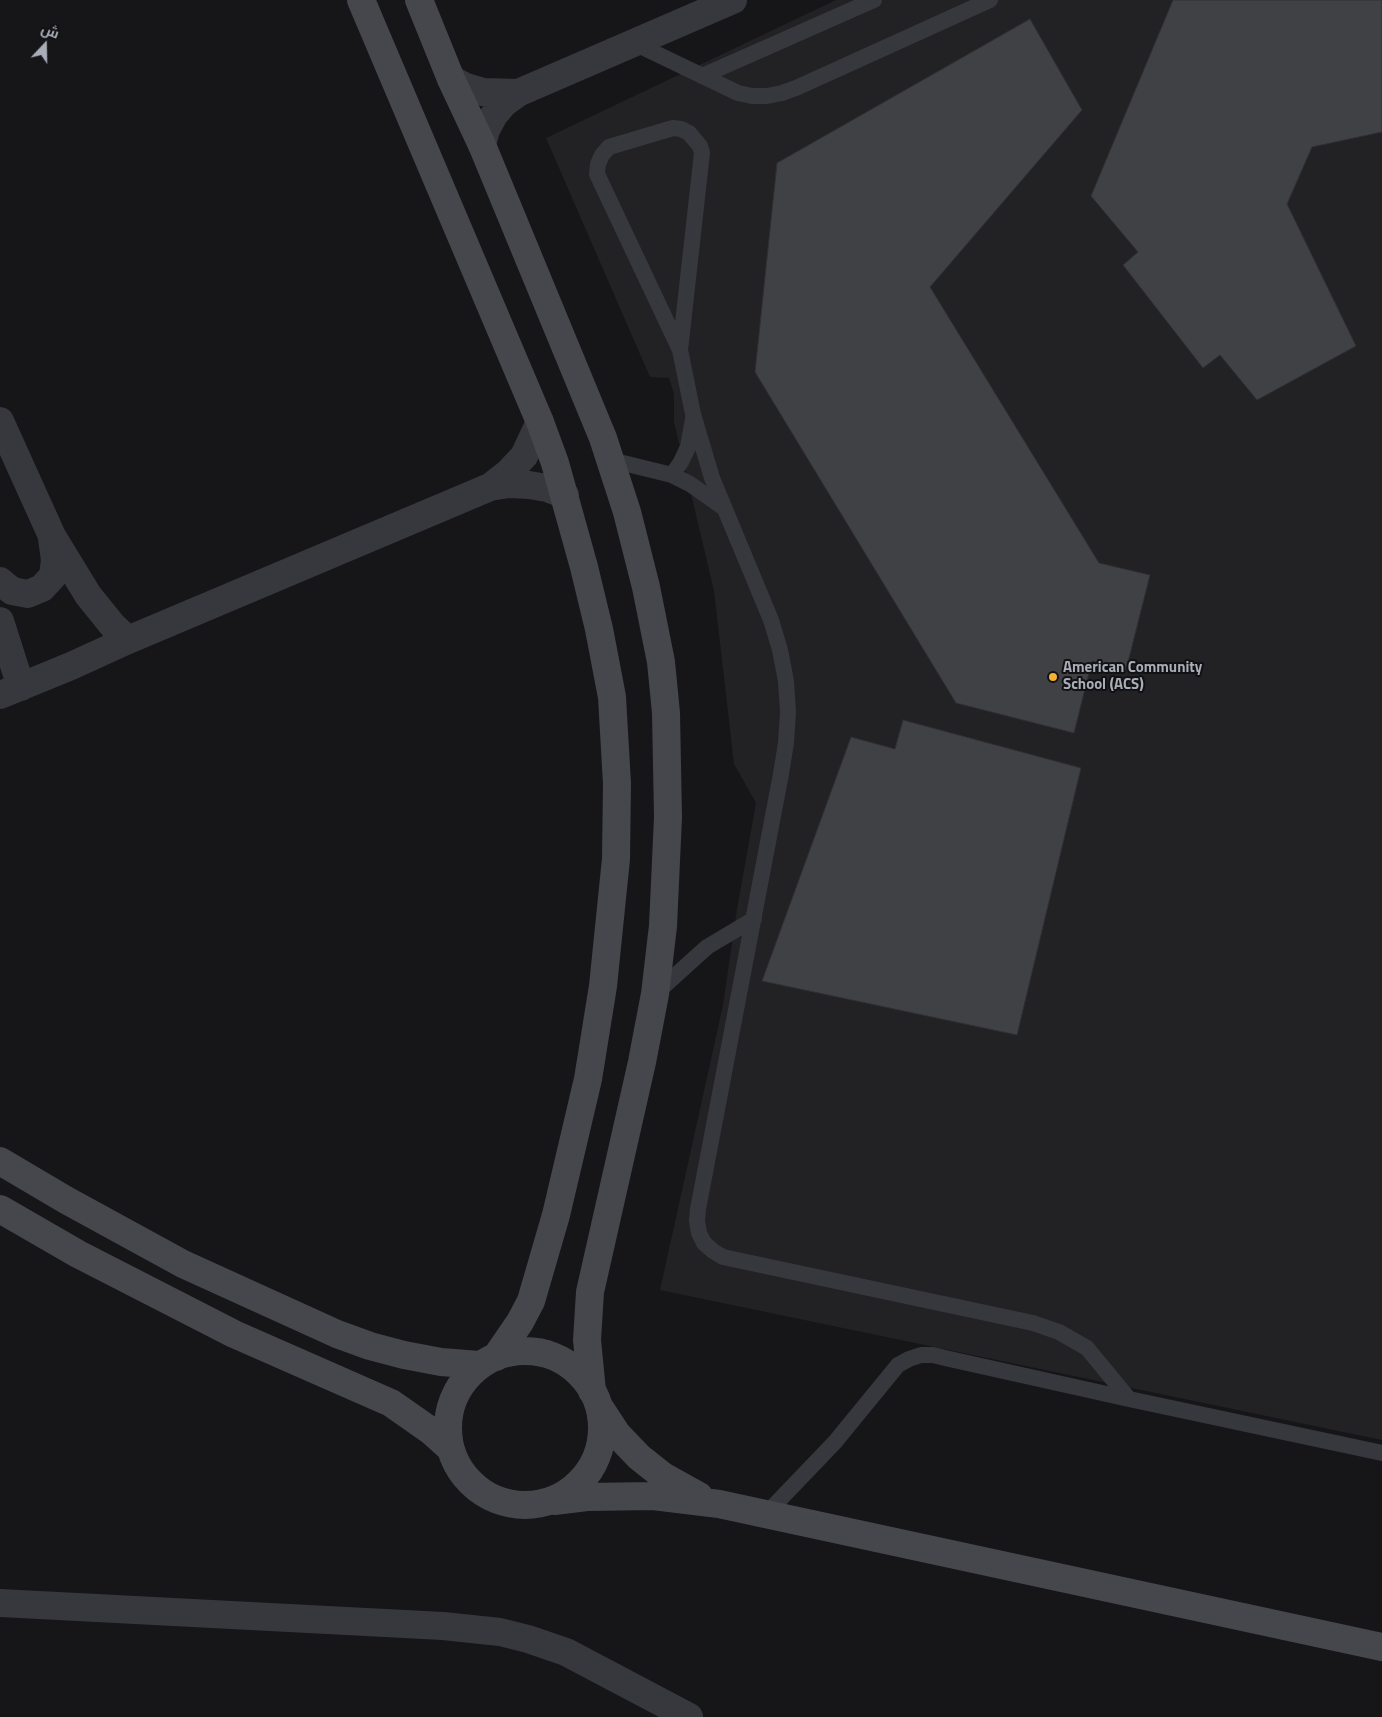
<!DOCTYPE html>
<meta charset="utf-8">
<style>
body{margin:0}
#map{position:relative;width:1382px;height:1717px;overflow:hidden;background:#161618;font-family:"Titillium Web",Cairo,sans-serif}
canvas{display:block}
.north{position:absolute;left:20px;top:20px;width:50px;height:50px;-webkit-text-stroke:4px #111113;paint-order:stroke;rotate:21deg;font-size:14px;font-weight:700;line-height:20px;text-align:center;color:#a8adb8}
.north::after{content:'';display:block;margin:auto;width:18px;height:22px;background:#a8adb8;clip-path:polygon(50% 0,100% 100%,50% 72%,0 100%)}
</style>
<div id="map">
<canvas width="1382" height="1717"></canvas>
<div class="north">ش</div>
</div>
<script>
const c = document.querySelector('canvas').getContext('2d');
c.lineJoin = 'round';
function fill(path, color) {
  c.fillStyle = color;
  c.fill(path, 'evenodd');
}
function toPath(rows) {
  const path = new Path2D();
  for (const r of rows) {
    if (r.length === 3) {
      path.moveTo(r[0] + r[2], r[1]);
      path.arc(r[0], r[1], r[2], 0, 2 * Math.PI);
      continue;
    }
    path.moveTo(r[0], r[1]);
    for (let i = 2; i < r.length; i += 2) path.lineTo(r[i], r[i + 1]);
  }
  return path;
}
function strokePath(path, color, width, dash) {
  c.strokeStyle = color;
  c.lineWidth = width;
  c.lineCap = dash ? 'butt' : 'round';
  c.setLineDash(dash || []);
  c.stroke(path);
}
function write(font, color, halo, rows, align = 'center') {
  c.font = font + ' "Titillium Web",sans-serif';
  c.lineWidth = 4;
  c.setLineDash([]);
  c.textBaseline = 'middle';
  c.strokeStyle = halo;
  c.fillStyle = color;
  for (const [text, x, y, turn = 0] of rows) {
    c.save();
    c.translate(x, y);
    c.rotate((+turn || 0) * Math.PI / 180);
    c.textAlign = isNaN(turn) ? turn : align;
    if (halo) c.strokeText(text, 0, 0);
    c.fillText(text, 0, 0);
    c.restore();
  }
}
const built = toPath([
 [836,0,1382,0,1382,1440,660,1290,723,1005,737,909,756,803,734,764,714,591,674,422,674,394,669,378,650,377,546,138]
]);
const building = toPath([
 [1173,0,1382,0,1382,132,1312,147,1287,204,1356,346,1257,400,1220,355,1203,368,1123,265,1138,252,1091,196,1173,0],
 [1030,19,1082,110,930,287,1099,563,1150,575,1126,670,1092,661,1074,733,956,703,755,372,777,163,1030,19],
 [903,720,1081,768,1017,1035,762,981,851,737,895,749,903,720]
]);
const lane = toPath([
 [634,43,738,93,752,96,767,96,782,93,796,88,990,0],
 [702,76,874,0],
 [673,128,681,129,689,133,700,146,702,153,680,350,597,174,598,164,602,155,609,147,673,128],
 [680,350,693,414,712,478,771,620,780,650,786,681,788,712,786,743,781,774,698,1209,697,1221,699,1233,704,1243,713,1251,723,1257,1033,1323,1059,1332,1087,1348,1129,1399],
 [611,460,672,475,690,484,724,508],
 [672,475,681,462,688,447,693,419],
 [655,994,707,947,754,919],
 [766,1514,835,1442,898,1365,909,1359,921,1355,933,1355,945,1358,1129,1399,1382,1453]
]);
const street = toPath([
 [451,79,466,87,483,92,518,93],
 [482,145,486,130,494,115,504,103,518,93,733,0],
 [0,421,52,536,88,595,113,626,128,640],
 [490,487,509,484,529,485,547,488,565,495],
 [0,581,12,591,28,594,42,588,53,576,55,560,52,538],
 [0,621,21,687],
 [0,695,71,666,128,640,490,487,508,473,524,456,540,422],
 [0,1603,443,1626,500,1632,528,1639,566,1652,689,1717]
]);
const secondary = toPath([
 [361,0,540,422,555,463,584,567,599,629,612,697,617,784,616,859,603,986,588,1079,556,1215,531,1301,520,1322,496,1357],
 [419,0,451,79,482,145,603,438,627,512,646,587,661,662,666,713,668,817,663,926,655,994,642,1062,590,1292,587,1340,592,1391],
 [0,1161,66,1200,183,1264,337,1334,370,1346,404,1355,441,1362,479,1365],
 [0,1209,78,1254,234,1334,391,1403,431,1431,450,1448],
 [525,1428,77],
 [600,1408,617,1434,639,1457,663,1476,699,1496],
 [554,1501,587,1497,653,1496,719,1504,1382,1647]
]);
const markers = [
 [1053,677,5,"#f2b134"]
];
const poiNames = [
 ["American Community",1063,668],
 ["School (ACS)",1063,685]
];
fill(built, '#222225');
fill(building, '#404145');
strokePath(building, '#303034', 1);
strokePath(lane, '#37383d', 16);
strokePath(street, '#37383d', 28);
strokePath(secondary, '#45474d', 28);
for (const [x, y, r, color] of markers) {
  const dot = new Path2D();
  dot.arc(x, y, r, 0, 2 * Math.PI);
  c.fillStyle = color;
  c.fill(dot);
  strokePath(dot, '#111113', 2);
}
write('bold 15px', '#a8adb8', '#111113', poiNames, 'left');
</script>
